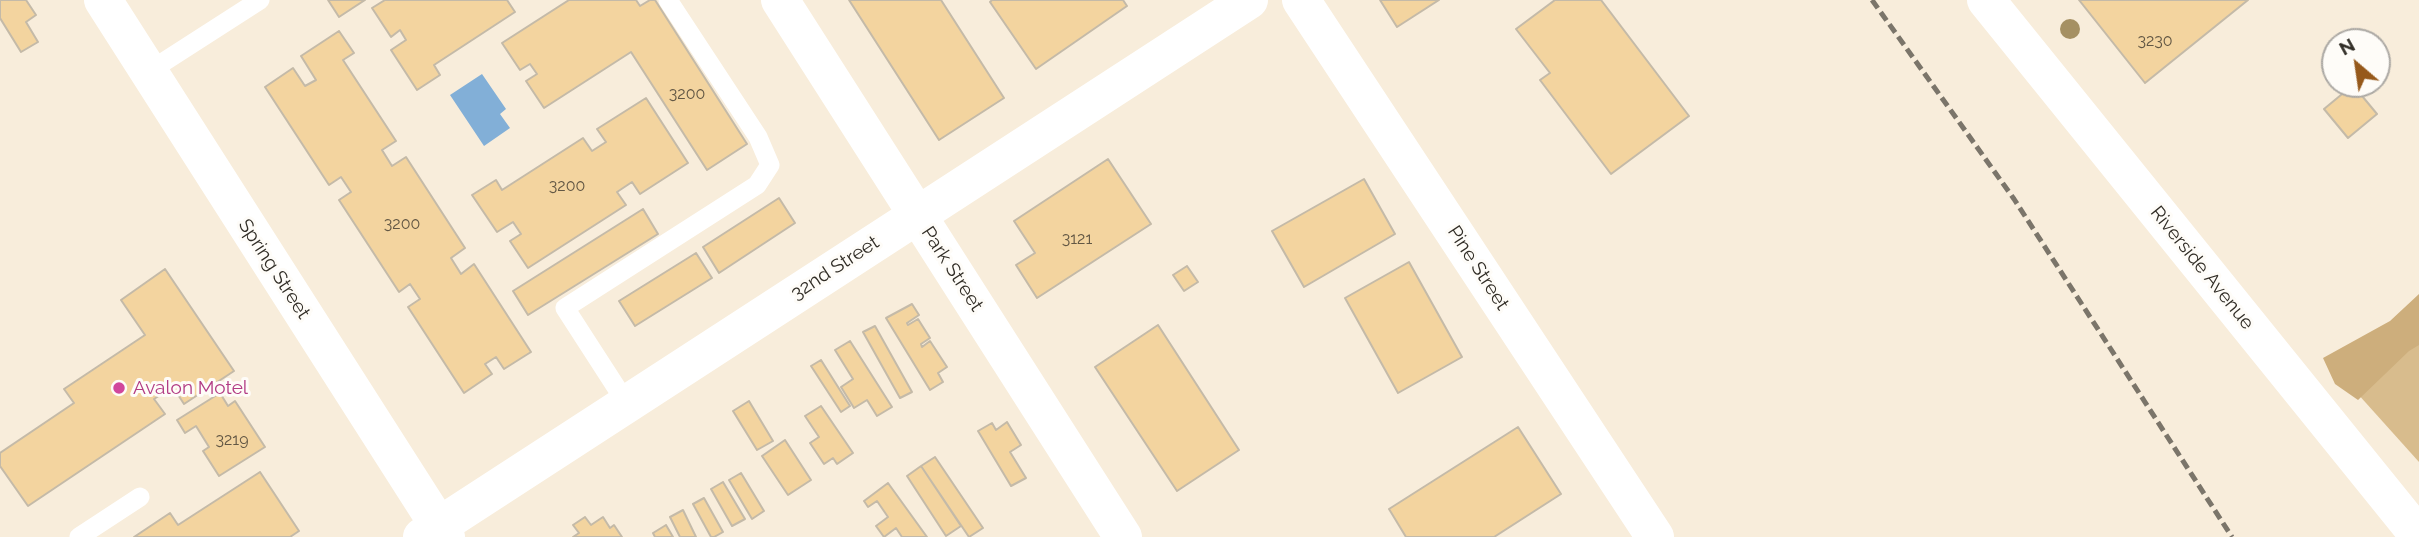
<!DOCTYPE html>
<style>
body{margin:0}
#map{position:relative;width:2419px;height:537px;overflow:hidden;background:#f8eddb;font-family:Raleway,sans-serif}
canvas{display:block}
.north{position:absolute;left:2321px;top:28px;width:70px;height:70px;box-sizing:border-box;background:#fefcf8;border:2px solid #aca9a4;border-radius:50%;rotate:331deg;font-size:19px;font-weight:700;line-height:28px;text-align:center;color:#312d26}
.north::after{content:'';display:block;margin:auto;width:24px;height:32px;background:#96591b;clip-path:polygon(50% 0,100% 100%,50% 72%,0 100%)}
</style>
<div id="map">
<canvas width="2419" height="537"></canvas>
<div class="north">N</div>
</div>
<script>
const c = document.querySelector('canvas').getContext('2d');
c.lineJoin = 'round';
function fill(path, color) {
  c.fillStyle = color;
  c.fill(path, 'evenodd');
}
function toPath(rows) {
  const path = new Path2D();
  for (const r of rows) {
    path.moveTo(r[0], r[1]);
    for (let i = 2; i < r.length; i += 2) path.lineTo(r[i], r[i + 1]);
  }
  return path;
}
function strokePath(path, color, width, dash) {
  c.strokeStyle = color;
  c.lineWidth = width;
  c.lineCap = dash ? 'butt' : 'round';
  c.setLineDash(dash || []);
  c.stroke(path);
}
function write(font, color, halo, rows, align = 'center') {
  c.font = font + ' Raleway,sans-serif';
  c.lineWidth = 6;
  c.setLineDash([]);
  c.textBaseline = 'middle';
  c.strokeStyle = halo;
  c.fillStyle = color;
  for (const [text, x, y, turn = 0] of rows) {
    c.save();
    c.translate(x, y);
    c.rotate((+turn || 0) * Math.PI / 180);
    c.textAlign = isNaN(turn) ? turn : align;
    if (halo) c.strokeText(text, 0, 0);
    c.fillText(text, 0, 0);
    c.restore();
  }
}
const green = toPath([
 [2419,337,2419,462,2348,383]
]);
const forest = toPath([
 [2419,294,2419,345,2409,351,2358,400,2335,384,2323,358,2390,321]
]);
const water = toPath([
 [482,74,506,109,500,114,510,128,484,146,450,95]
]);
const building = toPath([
 [0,0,26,0,36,15,26,22,38,42,21,52,0,18,0,0],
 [328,0,365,0,339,17,328,0],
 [385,0,507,0,515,12,434,65,440,75,417,90,391,50,406,40,400,30,391,37,372,8,385,0],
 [569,0,636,0,640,6,650,0,655,0,747,144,707,170,631,52,544,108,526,81,537,74,530,64,520,70,502,43,569,0],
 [849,0,941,0,1004,98,939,140,849,0],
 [992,0,1123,0,1127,6,1036,69,990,2,992,0],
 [1380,0,1439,0,1397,27,1380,0],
 [1555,0,1601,0,1689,116,1611,174,1540,80,1550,73,1516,29,1555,0],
 [2079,0,2248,0,2145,83,2079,0],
 [339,31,354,53,343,60,396,141,382,150,392,166,406,157,465,248,451,258,461,274,474,264,531,352,504,369,496,357,485,364,492,374,464,393,408,307,420,299,410,284,399,292,339,200,351,192,341,177,329,185,265,87,293,68,305,86,316,80,301,56,339,31],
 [2353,85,2377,114,2348,138,2324,109,2353,85],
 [646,98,688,163,640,194,632,182,617,192,626,205,528,268,510,241,521,234,513,222,497,232,472,195,496,180,502,190,583,138,592,151,606,142,597,129,646,98],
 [1108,159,1151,224,1037,298,1016,265,1035,253,1014,221,1108,159],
 [1364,179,1395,234,1304,287,1272,231,1364,179],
 [779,198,795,223,719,273,703,247,779,198],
 [643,209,658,234,528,315,513,291,643,209],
 [696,253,712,278,635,326,619,301,696,253],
 [1409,262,1462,357,1398,393,1345,298,1409,262],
 [1187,266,1198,282,1184,291,1173,275,1187,266],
 [165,269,234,371,184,404,173,387,154,399,165,414,28,506,0,466,0,453,74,403,64,389,145,335,121,300,165,269],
 [912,304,919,315,907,323,908,325,918,319,930,338,921,344,922,347,930,341,947,367,938,373,943,382,930,390,886,318,912,304],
 [1158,325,1239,450,1177,491,1095,367,1158,325],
 [875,326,912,392,900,398,863,332,875,326],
 [850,341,892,407,877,416,867,400,854,408,841,387,853,379,835,350,850,341],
 [821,360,850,406,841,412,811,366,821,360],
 [220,393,228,406,235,401,265,447,219,476,203,451,209,447,196,426,185,433,177,420,220,393],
 [749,401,773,441,757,450,733,411,749,401],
 [821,406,853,453,837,464,833,458,824,464,810,443,819,437,805,416,821,406],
 [1007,422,1021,445,1010,452,1026,478,1011,486,978,431,992,423,996,430,1007,422],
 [1518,427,1561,494,1494,537,1406,537,1389,509,1518,427],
 [785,440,811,480,788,495,762,456,785,440],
 [935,457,983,528,969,537,921,466,935,457],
 [921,466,961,526,946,536,907,476,921,466],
 [260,472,299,531,290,537,134,537,170,513,178,525,260,472],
 [741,473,764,511,752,519,729,480,741,473],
 [723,482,745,519,732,526,711,489,723,482],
 [888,483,927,537,902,537,896,528,884,537,876,526,888,517,877,501,868,507,864,501,888,483],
 [704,498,723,532,714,537,711,537,693,504,704,498],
 [683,510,696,537,680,537,670,517,683,510],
 [585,517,591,525,603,517,610,528,614,525,622,537,573,537,579,533,573,525,585,517],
 [666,525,673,537,655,537,653,533,666,525]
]);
const lane = toPath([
 [148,72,260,0],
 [627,404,565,308,757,185,770,165,758,137,668,0],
 [79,537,140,497]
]);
const street = toPath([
 [780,0,1123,537],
 [1301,0,1655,537],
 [1986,0,2419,536],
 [422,537,1249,0]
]);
const secondary = toPath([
 [103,0,446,537]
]);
const rail = toPath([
 [1872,0,2014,199,2232,537]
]);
const trees = [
 [2070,29]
];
const markers = [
 [119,388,7,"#d1479c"]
];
const numberNames = [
 ["3230",2155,41],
 ["3200",687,94],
 ["3200",567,186],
 ["3200",402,224],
 ["3121",1077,239],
 ["3219",232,440]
];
const streetNames = [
 ["32nd Street",835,268,-33],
 ["Pine Street",1478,268,57],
 ["Riverside Avenue",2202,268,51],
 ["Spring Street",274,269,57],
 ["Park Street",952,269,57]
];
const hotelNames = [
 ["Avalon Motel",133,388]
];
fill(green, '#d8bc8d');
fill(forest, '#cdae7c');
fill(water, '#82afd7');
fill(building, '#f3d49f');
strokePath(building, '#c4baa8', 2);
strokePath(lane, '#fff', 19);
strokePath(street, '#fff', 38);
strokePath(secondary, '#fff', 38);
strokePath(rail, '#7b756a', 5, [10, 5]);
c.fillStyle = '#a59063';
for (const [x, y] of trees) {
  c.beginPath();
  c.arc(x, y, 10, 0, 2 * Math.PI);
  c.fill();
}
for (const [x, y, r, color] of markers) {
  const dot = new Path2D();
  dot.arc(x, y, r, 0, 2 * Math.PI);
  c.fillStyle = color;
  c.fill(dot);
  strokePath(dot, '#fefcf8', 2.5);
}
write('16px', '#625744', null, numberNames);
write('19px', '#312d26', '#fefcf8', streetNames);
write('19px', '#b23c85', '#fefcf8', hotelNames, 'left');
</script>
